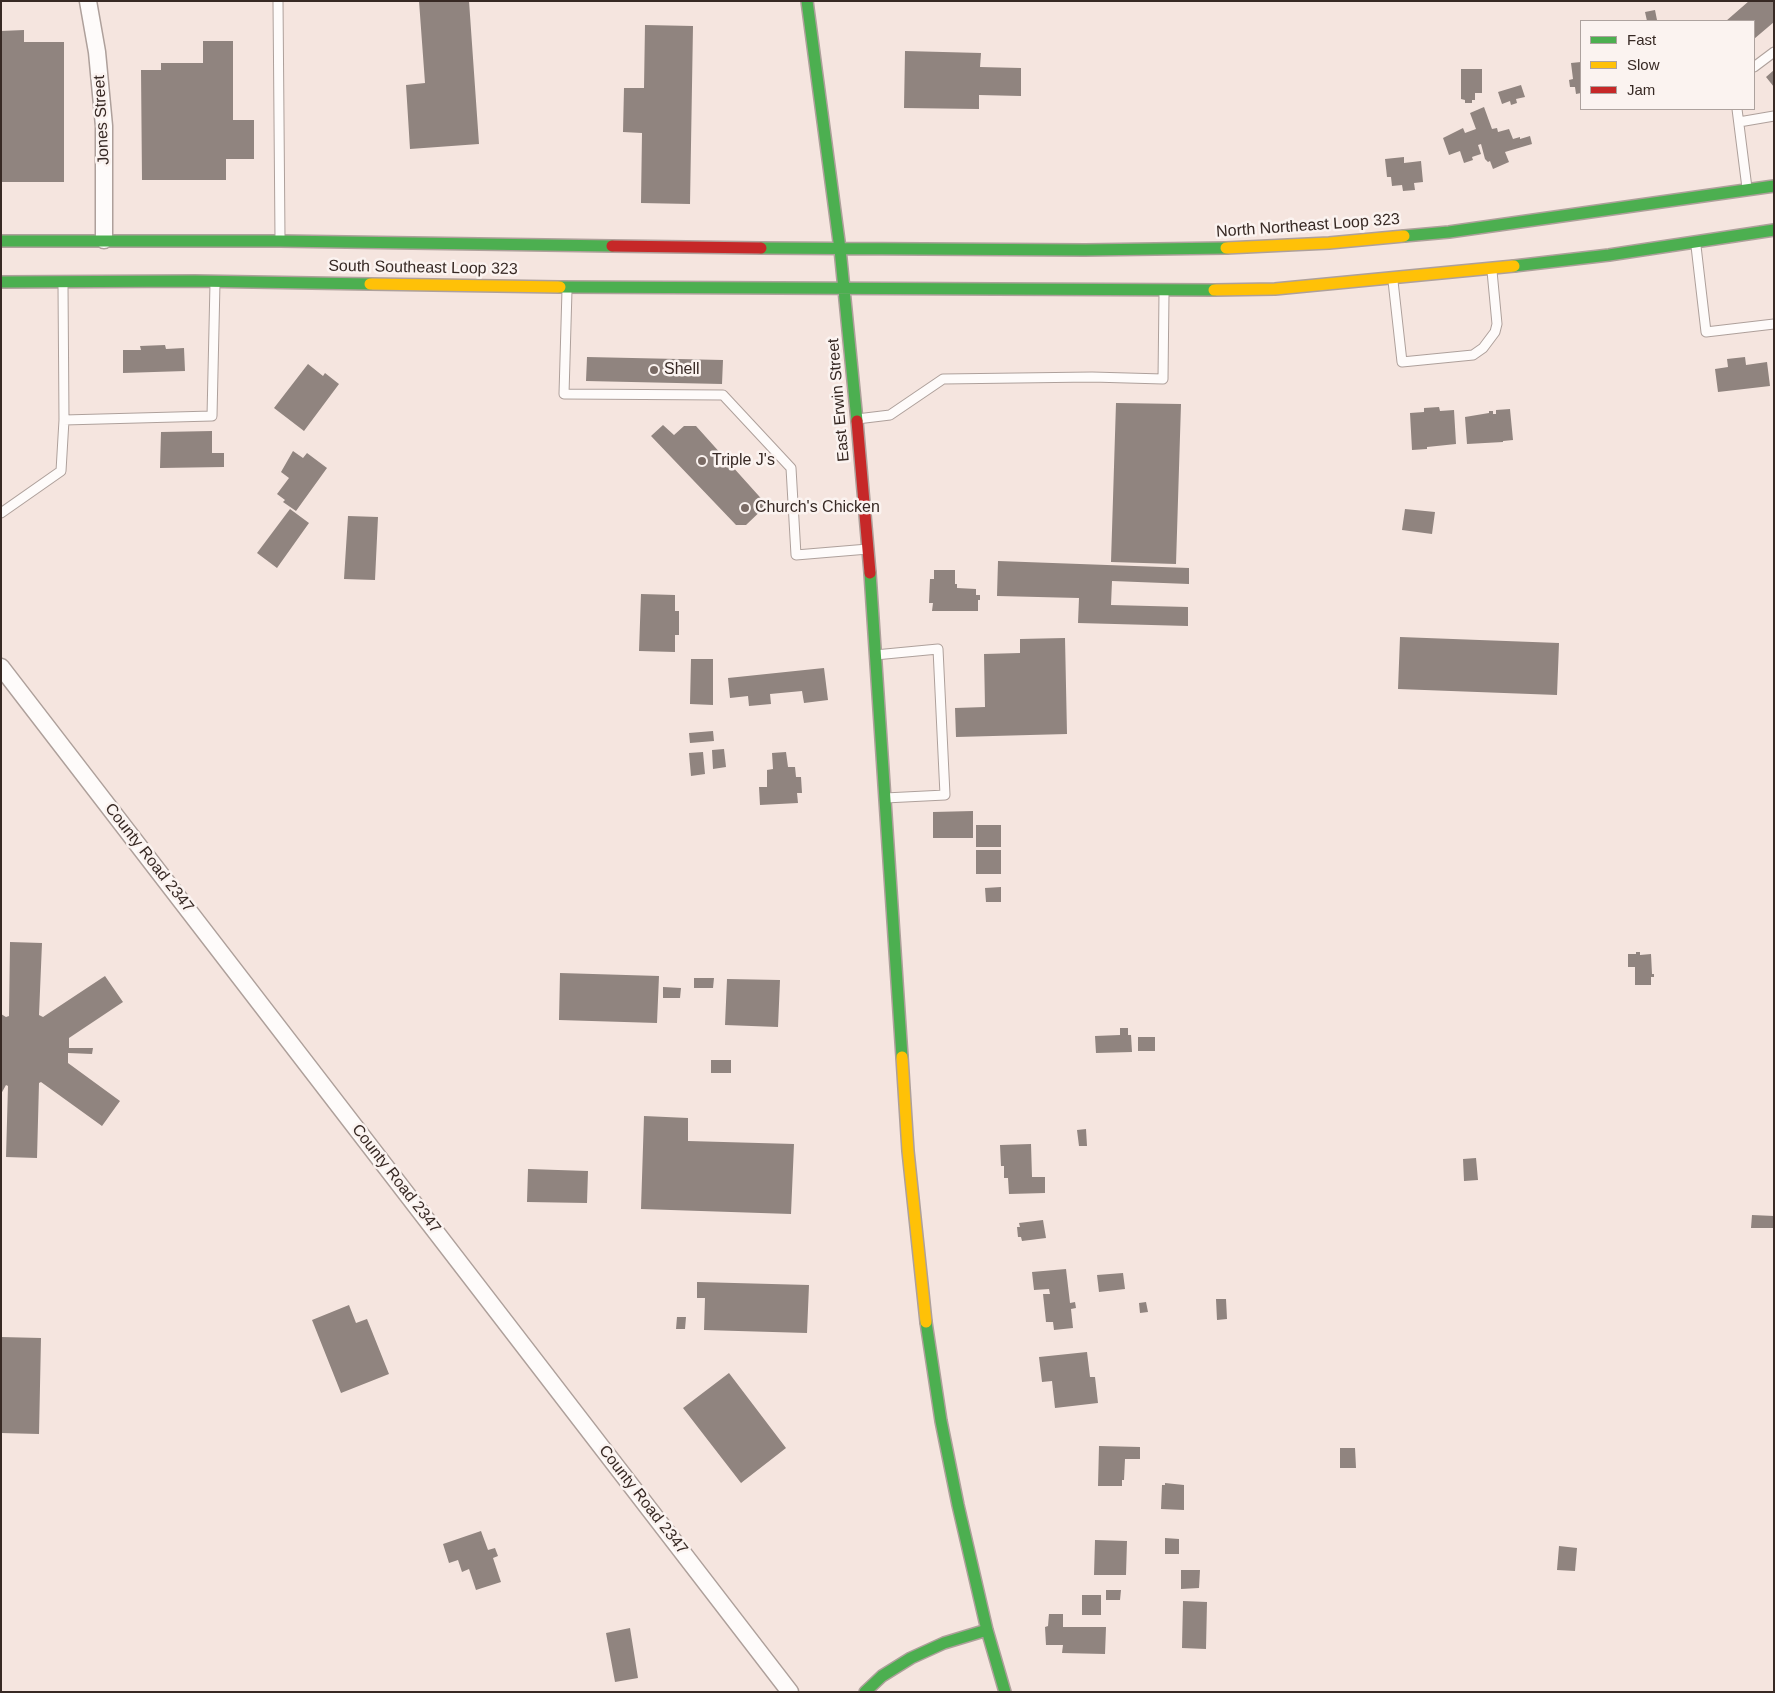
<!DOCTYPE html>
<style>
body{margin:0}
#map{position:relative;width:1775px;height:1693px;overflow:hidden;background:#f5e5df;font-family:Arial,sans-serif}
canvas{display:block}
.frame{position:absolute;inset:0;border:2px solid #372924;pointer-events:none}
.legend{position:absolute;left:1580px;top:20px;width:175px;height:90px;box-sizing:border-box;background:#fbf3f0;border:1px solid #ada29e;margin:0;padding:6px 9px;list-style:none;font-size:15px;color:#372924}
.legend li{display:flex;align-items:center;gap:10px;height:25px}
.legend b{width:25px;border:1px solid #ada29e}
</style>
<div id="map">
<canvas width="1775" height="1693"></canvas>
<div class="frame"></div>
<ul class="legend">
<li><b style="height:6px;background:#4caf50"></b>Fast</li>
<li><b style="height:6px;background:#ffc107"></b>Slow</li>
<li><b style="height:6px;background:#c62828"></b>Jam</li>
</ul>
</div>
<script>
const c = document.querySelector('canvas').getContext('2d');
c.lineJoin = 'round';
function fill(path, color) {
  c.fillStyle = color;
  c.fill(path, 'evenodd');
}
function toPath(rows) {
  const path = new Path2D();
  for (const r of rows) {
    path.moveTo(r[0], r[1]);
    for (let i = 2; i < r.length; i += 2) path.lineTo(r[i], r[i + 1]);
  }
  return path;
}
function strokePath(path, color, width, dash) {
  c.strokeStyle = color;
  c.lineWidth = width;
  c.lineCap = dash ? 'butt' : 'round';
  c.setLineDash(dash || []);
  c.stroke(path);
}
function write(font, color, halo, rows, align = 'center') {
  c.font = font + ' Arial,sans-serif';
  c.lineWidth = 5;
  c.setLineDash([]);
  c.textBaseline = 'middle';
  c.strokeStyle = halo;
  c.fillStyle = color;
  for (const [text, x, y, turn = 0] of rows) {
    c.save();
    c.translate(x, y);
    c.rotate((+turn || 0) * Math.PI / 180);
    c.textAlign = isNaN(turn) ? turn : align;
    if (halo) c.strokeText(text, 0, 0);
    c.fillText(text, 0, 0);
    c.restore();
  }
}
const building = toPath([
 [419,1,469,1,479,144,410,149,406,85,425,83],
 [1749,1,1774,1,1774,22,1754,39,1754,21,1726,21],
 [1655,10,1657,20,1647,21,1645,12],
 [645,25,693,26,690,204,641,203,642,133,623,132,624,88,644,88],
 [24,30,24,42,64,42,64,182,1,182,1,31],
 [203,41,233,41,233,120,254,120,254,159,226,159,226,180,142,180,141,70,161,70,161,63,203,63],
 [905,51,981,53,980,67,1021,68,1021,96,979,95,979,109,904,108],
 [1581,62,1581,93,1576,94,1575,87,1570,87,1569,80,1573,79,1571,63],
 [1461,69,1482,69,1482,93,1475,93,1475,100,1472,100,1472,103,1465,103,1465,100,1461,99],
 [1774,70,1774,87,1766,77],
 [1521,85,1525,97,1516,99,1517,103,1511,105,1510,101,1502,104,1498,92],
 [1484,107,1492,129,1497,128,1498,132,1509,129,1513,139,1520,137,1520,139,1530,136,1532,144,1505,152,1509,162,1493,169,1490,161,1488,162,1485,159,1481,144,1478,145,1481,154,1472,157,1473,160,1464,163,1460,151,1449,155,1443,138,1463,128,1465,133,1476,129,1470,113],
 [1404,157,1404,163,1421,161,1423,182,1414,183,1415,190,1403,191,1402,185,1392,186,1391,177,1387,177,1385,159],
 [165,345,166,349,184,348,185,371,123,373,123,350,141,350,140,346],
 [587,357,723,360,722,384,586,381],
 [1745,357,1746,365,1767,362,1770,386,1718,392,1715,369,1728,367,1727,359],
 [308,364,323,376,325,373,339,384,304,431,274,408],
 [1116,403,1181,404,1176,564,1111,562],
 [1439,407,1440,411,1454,410,1456,444,1427,447,1427,449,1412,450,1410,413,1424,412,1424,408],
 [1510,409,1513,440,1503,441,1503,442,1467,444,1465,417,1489,413,1489,411,1493,411,1493,414,1496,414,1496,410],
 [663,425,674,435,684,426,696,426,767,505,746,525,736,525,651,436],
 [212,431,212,453,224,453,224,467,160,468,161,432],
 [293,451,303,458,307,453,327,468,296,511,283,502,285,500,277,494,289,478,281,472],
 [290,509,309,523,277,568,257,553],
 [1405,509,1435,512,1432,534,1402,530],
 [348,516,378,517,375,580,344,579],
 [998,561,1189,568,1189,584,1112,581,1111,605,1188,607,1188,626,1078,623,1079,598,997,596],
 [934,570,955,570,955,584,957,584,957,588,976,589,976,595,980,595,980,600,978,600,978,611,932,611,933,603,929,603,930,579,934,579],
 [641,594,675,595,675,611,679,611,679,635,675,635,675,652,639,651],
 [1400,637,1559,643,1557,695,1398,689],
 [1065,638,1067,734,956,737,955,708,985,707,984,654,1020,653,1020,639],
 [691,659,713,659,713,705,690,704],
 [824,668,828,700,804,703,802,691,770,694,771,704,749,706,748,696,730,698,728,678],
 [713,731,714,741,690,743,689,733],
 [724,749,726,767,713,769,712,750],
 [703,752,705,774,691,776,689,753],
 [786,752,788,767,795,767,796,777,801,777,802,793,797,793,798,803,760,805,759,787,767,787,767,770,773,769,772,753],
 [973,811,973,838,933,838,933,812],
 [976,825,1001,825,1001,847,976,847],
 [976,850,1001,850,1001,874,976,874],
 [1001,887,1001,902,986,902,985,888],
 [10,942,42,943,39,1015,43,1017,105,976,123,1002,69,1038,69,1048,93,1048,92,1054,68,1053,68,1063,120,1101,102,1126,41,1082,39,1083,37,1158,6,1157,8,1086,6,1085,1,1094,1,1014,6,1017,9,1016],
 [1636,952,1640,952,1640,955,1651,954,1652,974,1654,974,1654,977,1651,977,1651,985,1635,985,1635,967,1628,967,1628,954,1636,954],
 [560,973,659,976,657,1023,559,1020],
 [694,978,714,978,713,988,694,988],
 [727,979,780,980,778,1027,725,1025],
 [663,987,681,988,680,998,663,998],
 [1120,1028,1128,1028,1128,1035,1131,1035,1132,1052,1096,1053,1095,1036,1120,1035],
 [1138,1037,1155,1037,1155,1051,1138,1051],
 [711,1060,731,1060,731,1073,711,1073],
 [644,1116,688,1118,688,1141,794,1144,791,1214,641,1209],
 [1086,1129,1087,1146,1079,1146,1077,1130],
 [1031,1144,1032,1177,1045,1177,1045,1193,1009,1194,1008,1178,1004,1178,1004,1166,1001,1166,1000,1145],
 [1476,1158,1478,1180,1464,1181,1463,1159],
 [528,1169,588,1171,587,1203,527,1202],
 [1752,1215,1774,1216,1773,1228,1751,1228],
 [1043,1220,1046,1238,1022,1241,1021,1237,1018,1237,1017,1227,1020,1227,1019,1223],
 [1066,1269,1070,1303,1075,1302,1076,1308,1071,1309,1073,1328,1054,1330,1053,1322,1046,1322,1043,1294,1050,1294,1049,1289,1034,1290,1032,1272],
 [1123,1273,1125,1289,1099,1292,1097,1275],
 [697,1282,809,1285,807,1333,704,1330,705,1298,697,1298],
 [1216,1299,1226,1299,1227,1319,1217,1320],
 [1146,1302,1148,1312,1140,1313,1139,1303],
 [349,1305,356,1323,367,1319,389,1374,341,1393,312,1320],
 [677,1317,686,1317,685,1329,676,1329],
 [1,1337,41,1338,39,1434,1,1433],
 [1087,1352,1090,1377,1095,1377,1098,1403,1055,1408,1052,1381,1042,1382,1039,1357],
 [729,1373,786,1448,741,1483,683,1408],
 [1099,1446,1140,1447,1140,1459,1125,1459,1124,1480,1122,1480,1122,1486,1098,1486],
 [1340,1448,1355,1448,1356,1468,1340,1468],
 [1165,1483,1184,1485,1184,1510,1161,1509,1162,1485,1165,1485],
 [481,1531,488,1550,495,1548,498,1556,493,1558,501,1582,476,1590,469,1569,462,1572,458,1560,449,1563,443,1544],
 [1165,1538,1179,1539,1179,1554,1165,1554],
 [1095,1540,1127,1541,1126,1575,1094,1575],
 [1559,1546,1577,1548,1575,1571,1557,1570],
 [1181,1570,1200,1570,1199,1588,1181,1589],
 [1106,1590,1121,1590,1120,1600,1106,1600],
 [1082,1595,1101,1595,1101,1615,1082,1615],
 [1183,1601,1207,1602,1206,1649,1182,1648],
 [1049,1614,1063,1614,1063,1627,1106,1627,1105,1654,1062,1653,1063,1645,1046,1645,1045,1627,1048,1626],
 [630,1628,638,1678,615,1682,606,1633]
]);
const lane = toPath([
 [278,1,280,238],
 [1754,67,1774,52],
 [1737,109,1747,188],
 [1739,122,1774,116],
 [1696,246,1706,332,1774,324],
 [1393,281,1402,362,1473,355,1483,348,1495,332,1497,324,1492,271],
 [63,285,64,420,212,416,215,283],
 [567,290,564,394,723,395,791,468,796,555,868,549],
 [857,419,890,415,943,379,1092,377,1163,379,1164,294],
 [1,513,61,471,64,420],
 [875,655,938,649,945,795,885,798]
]);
const street = toPath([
 [88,1,97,52,104,126,104,240],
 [1,667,790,1692]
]);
const fast = toPath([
 [807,1,840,249,857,421],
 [1404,236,1449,232,1774,186],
 [1,241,280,241,612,246],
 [761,248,1085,250,1226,248],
 [1514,266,1609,255,1774,230],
 [1,282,195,281,370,284],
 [560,287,1214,290],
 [870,573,902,1057],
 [926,1322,941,1421,958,1505,987,1630,1005,1692],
 [865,1692,882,1676,911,1658,944,1643,987,1630]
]);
const slow = toPath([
 [1226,248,1329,243,1404,236],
 [370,284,560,287],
 [1214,290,1275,289,1514,266],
 [902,1057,908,1151,926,1322]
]);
const jam = toPath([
 [612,246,761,248],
 [857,421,870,573]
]);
const markers = [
 [654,370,5,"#7a6b65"],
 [702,461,5,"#7a6b65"],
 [745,508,5,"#7a6b65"]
];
const streetNames = [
 ["Jones Street",102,120,-93],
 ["North Northeast Loop 323",1308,226,-4],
 ["South Southeast Loop 323",423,268,1],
 ["East Erwin Street",839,400,-95],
 ["County Road 2347",149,858,52],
 ["County Road 2347",396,1179,52],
 ["County Road 2347",643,1500,52]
];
const poiNames = [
 ["Shell",664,370],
 ["Triple J's",712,461],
 ["Church's Chicken",755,508]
];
fill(building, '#90847f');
strokePath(lane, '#aea09b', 11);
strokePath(street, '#aea09b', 19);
strokePath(fast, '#aea09b', 14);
strokePath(slow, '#aea09b', 14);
strokePath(jam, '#aea09b', 14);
strokePath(lane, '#fefbfa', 9);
strokePath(street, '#fefbfa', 16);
strokePath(fast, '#4caf50', 11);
strokePath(slow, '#ffc107', 11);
strokePath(jam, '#c62828', 11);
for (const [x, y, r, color] of markers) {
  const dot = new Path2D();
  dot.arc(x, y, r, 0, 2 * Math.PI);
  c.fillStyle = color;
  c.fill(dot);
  strokePath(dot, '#fbf3f0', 2);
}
write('16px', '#372924', '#fbf3f0', streetNames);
write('16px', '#372924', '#fbf3f0', poiNames, 'left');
</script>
